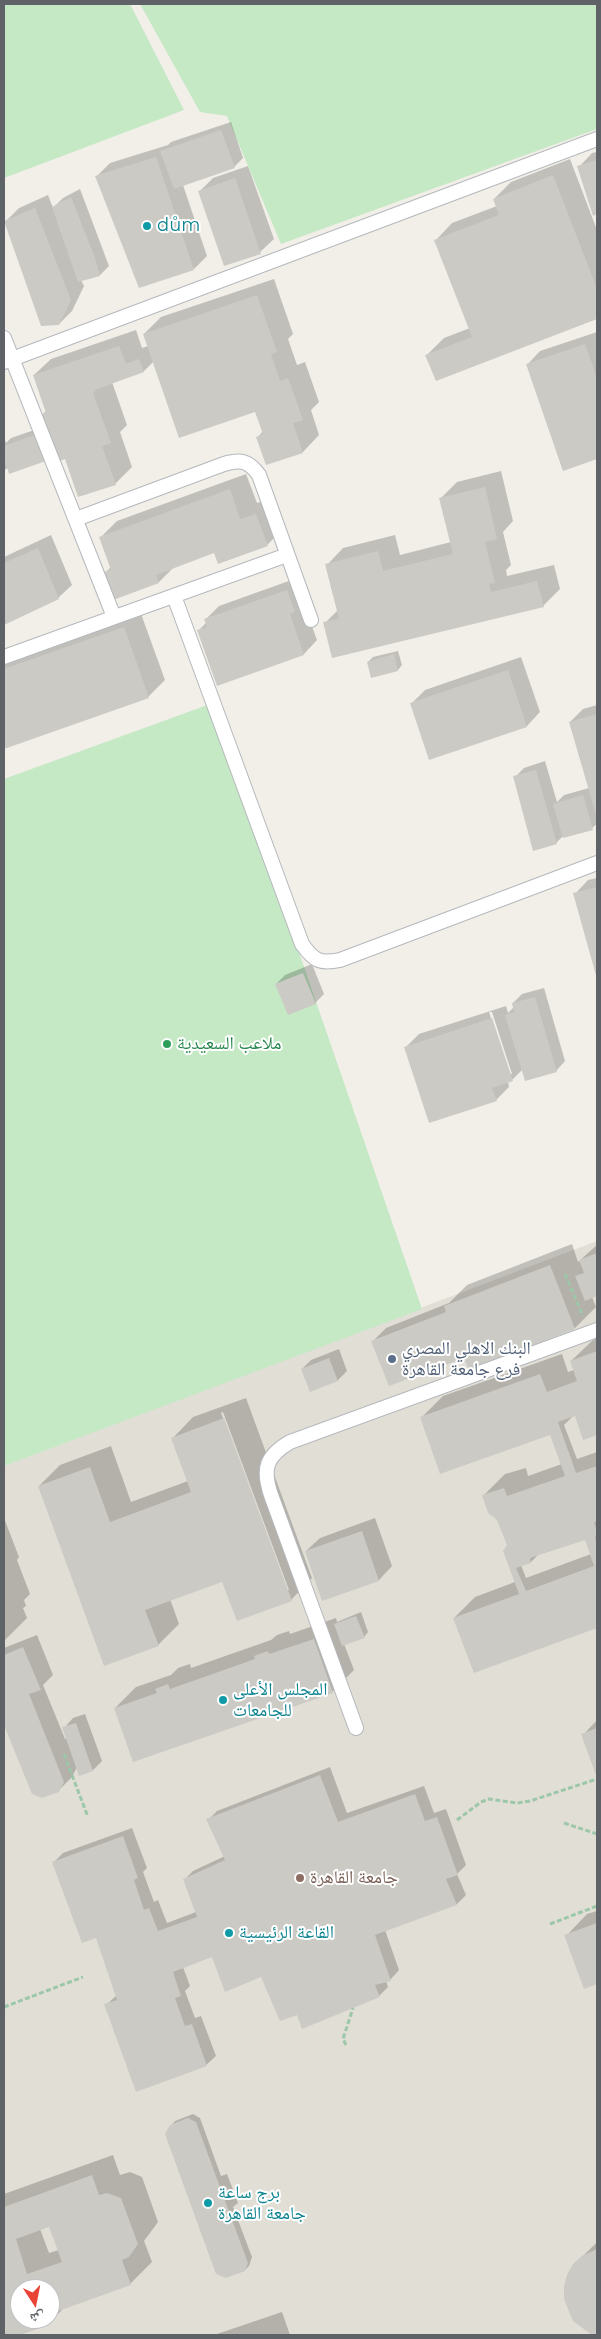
<!DOCTYPE html>
<html>
<head>
<meta charset="utf-8">
<style>
  body { margin:0 }
  #map { position:relative; width:601px; height:2339px; overflow:hidden; background:#f1efe8; font-family:Montserrat,"Noto Naskh Arabic",sans-serif }
  canvas { display:block }
  .frame { position:absolute; inset:0; border:5px solid #5f6368; pointer-events:none }
  .north { position:absolute; left:10px; top:2279px; width:50px; height:50px; box-sizing:border-box; background:#fff; border:1px solid #bfc1c3; border-radius:50%; rotate:169deg; font-size:14px; font-weight:700; line-height:20px; text-align:center; color:#5f6368 }
  .north::after { content:''; display:block; margin:auto; width:18px; height:22px; background:#ea4335; clip-path:polygon(50% 0,100% 100%,50% 72%,0 100%) }
</style>
</head>
<body>
<div id="map">
<canvas width="601" height="2339"></canvas>
<div class="frame"></div>
<div class="north">ش</div>
</div>
<script>
const ctx = document.querySelector('canvas').getContext('2d');
ctx.lineJoin = 'round';
function fillPath(path, color) { ctx.fillStyle = color; ctx.fill(path, 'evenodd'); }
function strokePath(path, color, width, dash) { ctx.strokeStyle = color; ctx.lineWidth = width; ctx.lineCap = dash ? 'butt' : 'round'; ctx.setLineDash(dash || []); ctx.stroke(path); }
function write(font, color, halo, rows, align = 'center') {
  ctx.font = font + ' Montserrat,"Noto Naskh Arabic",sans-serif'; ctx.lineWidth = 4; ctx.setLineDash([]); ctx.textBaseline = 'middle'; ctx.strokeStyle = halo; ctx.fillStyle = color; for (const [text, x, y, turn = 0] of rows) {
    ctx.save(); ctx.translate(x, y); ctx.rotate((+turn || 0) * Math.PI / 180); ctx.textAlign = isNaN(turn) ? turn : align; if (halo) ctx.strokeText(text, 0, 0); ctx.fillText(text, 0, 0); ctx.restore();
  }
}
const education = new Path2D(`
  M597,1241V2335H4V1466ZM20,2289H50V2319H20Z`);
const green = new Path2D(`
  M4,4H130L184,110L4,178Z
  M140,4H597V129L281,244L227,116L200,112Z
  M213,703L422,1309L4,1466V779Z`);
const shadow = new Path2D(`
  M231,122L243,158L234,167L183,185L207,256L194,269L97,176L110,163L168,145L171,142Z
  M597,152V213L594,214L579,167L592,153Z
  M570,159L597,230V318L436,379L427,355L444,338L470,328L436,240L452,223L497,206L494,199L511,182Z
  M248,166L274,239L260,252L200,191L213,178Z
  M80,189L109,266L100,275L81,280L84,286L72,311L59,324L6,221L19,208L48,195L53,208L63,198Z
  M274,279L293,334L288,339L297,365L305,362L319,402L311,410L319,435L303,452L267,464L258,437L263,431L256,410L154,361L144,371L112,382L127,425L120,432L132,467L115,484L54,451L8,467L4,471V437L6,443L11,438L46,426L42,415L46,411L34,375L51,359L136,330L142,348L148,346L144,334L161,317Z
  M597,332V458L563,470L527,365L540,351Z
  M501,471L513,521L503,532L511,565L506,570L507,576L554,565L560,589L543,606L325,623L338,610L327,565L343,548L395,535L400,555L451,542L440,499L457,482Z
  M246,474L257,503L273,498L284,528L267,545L215,552L174,567L159,582L105,573L111,567L100,538L117,521Z
  M51,535L72,585L58,598L4,624V557Z
  M300,577L303,602L317,640L304,654L217,684L198,631L207,622L206,619L219,606Z
  M140,611L165,680L148,697L4,748V666L13,656Z
  M398,651L402,665L398,670L368,662L373,657Z
  M521,657L540,712L527,726L430,758L411,704L425,690Z
  M597,705V824L592,828L564,835L556,843L515,777L524,768L545,761L557,802L564,795L589,788L570,722L583,709Z
  M597,878V976L575,894L588,880Z
  M312,964L324,994L315,1003L276,984L285,975Z
  M544,988L565,1061L556,1071L522,1070L512,1080L508,1082L509,1087L496,1100L406,1047L419,1034L506,1006L508,1013L514,1007L513,1003L522,994ZM489,1012H492L512,1074H509Z
  M572,1244L578,1262L597,1245V1295L592,1297L596,1307L575,1328L465,1356L373,1341L386,1328L449,1303L467,1285Z
  M597,1338V1434L584,1438L575,1414L564,1425L577,1459L597,1452V1626L474,1672L454,1618L475,1597L515,1582L508,1545L498,1519L484,1495L505,1474L526,1468L528,1476L562,1464L551,1433L422,1417L443,1396L562,1354L568,1372L574,1370L571,1361L593,1340ZM590,1537L591,1554L526,1578L521,1565L531,1562L539,1554Z
  M339,1349L347,1371L338,1380L311,1390L302,1369L311,1360Z
  M246,1398L312,1578L291,1600L223,1580L170,1599L179,1624L158,1645L39,1486L60,1465L111,1446L131,1502L188,1481L172,1439L193,1417ZM223,1412L289,1590H286L221,1413Z
  M4,1518L19,1557L17,1560L30,1594L24,1600L26,1606L23,1608L27,1618L4,1641Z
  M375,1518L392,1566L379,1580L323,1599L306,1551L320,1538Z
  M361,1612L368,1632L364,1637L344,1644L354,1670L332,1692L115,1708L136,1687L171,1675L178,1668L190,1664L191,1668L271,1640L277,1635L289,1631L290,1634L336,1618L337,1622Z
  M37,1635L53,1675L43,1685L65,1739L67,1738L64,1728L73,1718L85,1714L102,1761L93,1770L77,1767L72,1777L58,1791L33,1793L4,1722V1648Z
  M597,1720V1774L583,1735Z
  M330,1767L347,1813L424,1786L434,1813L446,1809L466,1865L457,1874L466,1895L457,1904L385,1930L399,1970L390,1980L386,1981L388,1987L379,1996L298,2013L261,1975L212,1956L183,1967L190,1986L185,1991L195,2018L201,2016L216,2056L206,2065L106,2005L117,1995L97,1937L53,1863L63,1853L132,1828L147,1868L143,1872L154,1902L158,1900L167,1923L196,1912L184,1880L193,1871L225,1856L208,1820L217,1811Z
  M597,1911V1983L585,1987L566,1936L587,1914Z
  M193,2114L200,2118L221,2176L227,2174L238,2203L233,2207L252,2257L249,2266L245,2270L171,2126L175,2121Z
  M113,2155L120,2175L130,2172L142,2177L158,2222L144,2241L152,2262L130,2284L65,2307L48,2324L16,2335H4V2194ZM50,2225L59,2250L49,2253L40,2229ZM20,2289H50V2319H20Z
  M597,2242V2335L593,2334L583,2256Z
  M282,2312L290,2335H214Z`);
const building = new Path2D(`
  M221,130L235,168L174,189L160,151Z
  M156,157L194,270L139,288L95,176Z
  M597,160V214L593,216L577,166Z
  M553,175L597,289V319L436,381L425,355L472,337L434,240L499,215L493,199Z
  M235,178L261,254L224,266L198,191Z
  M71,197L95,258L100,276L78,282L52,207Z
  M35,208L71,300L59,325L41,326L4,221Z
  M257,295L277,352L271,354L280,381L288,378L303,420L293,423L303,453L266,465L256,437L263,434L255,412L179,438L143,334Z
  M585,344L597,378V459L563,471L526,364Z
  M119,346L126,364L139,359L144,372L97,389L93,393L111,443L102,446L116,485L78,497L65,459L57,462L40,415L46,413L33,375Z
  M37,434L46,461L9,474L4,458V446Z
  M485,487L497,539L485,542L495,583L489,584L491,592L537,581L544,607L332,658L323,622L339,619L325,564L378,551L383,571L453,554L439,498Z
  M230,489L240,519L256,514L268,546L218,564L214,553L156,575L159,583L113,600L103,572L111,570L99,537Z
  M38,548L59,599L4,625V563Z
  M287,590L295,612L290,614L304,655L217,686L197,630L207,627L204,619Z
  M124,627L149,698L4,749V669Z
  M394,654L398,671L371,678L367,662Z
  M508,670L527,727L429,760L410,703Z
  M597,714V818L569,722Z
  M536,770L557,844L533,851L513,776Z
  M583,795L593,830L563,838L553,804Z
  M597,887V979L573,893Z
  M303,973L316,1004L288,1015L275,984Z
  M535,997L557,1072L525,1081L505,1015L514,1012L512,1003Z
  M492,1018L513,1081L492,1088L497,1101L429,1123L404,1047Z
  M597,1253V1296L585,1301L575,1276L584,1273L579,1260Z
  M550,1265L575,1329L469,1370L464,1358L389,1386L371,1341L446,1312L444,1306Z
  M597,1351V1435L583,1440L575,1416L558,1422L576,1473L597,1466V1521L594,1522L597,1532V1536L595,1537L597,1544V1628L474,1673L453,1618L519,1594L503,1551L507,1545L497,1520L488,1513L482,1495L504,1488L507,1496L565,1476L550,1435L440,1474L420,1417L540,1374L547,1392L577,1381L570,1361ZM585,1540L594,1566L526,1591L516,1568L531,1563L530,1558Z
  M329,1358L338,1381L310,1392L301,1369Z
  M224,1418L292,1601L237,1621L222,1582L145,1610L159,1646L104,1666L38,1486L90,1467L110,1522L191,1492L171,1438Z
  M362,1531L379,1581L322,1601L305,1551Z
  M356,1616L365,1638L342,1646L334,1624Z
  M314,1639L333,1693L133,1762L114,1708L157,1693L155,1689L168,1684L170,1689L255,1659L254,1656L268,1651L269,1654Z
  M23,1647L41,1690L29,1694L64,1782L59,1792L42,1798L32,1794L4,1725V1655Z
  M76,1723L93,1771L79,1776L62,1727Z
  M597,1728V1778L581,1734Z
  M320,1775L338,1822L415,1794L425,1821L437,1817L458,1875L446,1879L457,1905L375,1935L391,1981L375,1985L380,1997L302,2029L297,2015L280,2021L261,1977L225,1992L212,1957L173,1972L181,1996L175,1998L185,2026L192,2024L207,2066L136,2092L104,2004L117,2000L96,1938L82,1943L52,1862L123,1836L138,1878L134,1880L144,1910L149,1908L158,1931L197,1917L183,1879L225,1860L206,1819Z
  M597,1923V1984L584,1989L564,1935Z
  M188,2118L196,2122L248,2263L245,2271L226,2278L216,2274L165,2134L170,2125Z
  M92,2175L99,2195L107,2193L121,2198L138,2244L129,2257L122,2260L131,2285L50,2314V2289H20V2319H47L49,2325L20,2335H4V2207ZM49,2227L62,2262L27,2274L16,2239Z
  M597,2249V2335H592L573,2321L564,2299V2286L567,2275L573,2264L582,2256Z`);
const path = new Path2D(`
  M565,1274L583,1316
  M64,1754L88,1817
  M457,1820L481,1802L489,1799L517,1803L530,1801L597,1779
  M564,1823L597,1834
  M550,1924L597,1906
  M4,2007L83,1977
  M346,2045L343,2039L353,2008`);
const lane = new Path2D(`
  M4,338L114,617
  M4,362L597,139
  M76,519L224,464C241,459 249,461 259,475L311,620
  M174,596L302,944C314,961 320,964 340,960L597,863
  M4,657L287,555
  M356,1728L271,1495C262,1469 266,1456 290,1442L597,1330`);
const markers = [
  [147,226,5,"#0f9aa8"],
  [167,1044,5,"#2e9e5b"],
  [392,1359,5,"#5c6f8a"],
  [223,1700,5,"#0f9aa8"],
  [300,1878,5,"#8d6e63"],
  [229,1933,5,"#0f9aa8"],
  [208,2203,5,"#0f9aa8"]
];
const cultureNames = [
  ["dům",157,226],
  ["المجلس الأعلى",233,1690],
  ["للجامعات",233,1711],
  ["القاعة الرئيسية",239,1933],
  ["برج ساعة",218,2193],
  ["جامعة القاهرة",218,2214]
];
const leisureNames = [
  ["ملاعب السعيدية",177,1044]
];
const serviceNames = [
  ["البنك الاهلي المصري",402,1349],
  ["فرع جامعة القاهرة",402,1370]
];
const educationNames = [
  ["جامعة القاهرة",310,1878]
];
fillPath(education, '#e1ded6');
fillPath(green, '#c5e8c5');
fillPath(shadow, '#0003');
fillPath(building, '#cccac5');
strokePath(lane, '#b5b8bc', 16);
strokePath(path, '#9cc7a9', 3, [5, 2.5]);
strokePath(lane, '#fff', 14);
for (const [x, y, r, color] of markers) { const dot = new Path2D(); dot.arc(x, y, r, 0, 2 * Math.PI); ctx.fillStyle = color; ctx.fill(dot); strokePath(dot, '#fff', 2); }
write('18px', '#0d838f', '#fff', cultureNames, 'left');
write('18px', '#27864d', '#fff', leisureNames, 'left');
write('18px', '#4e5e75', '#fff', serviceNames, 'left');
write('18px', '#785e54', '#fff', educationNames, 'left');
</script>
</body>
</html>
